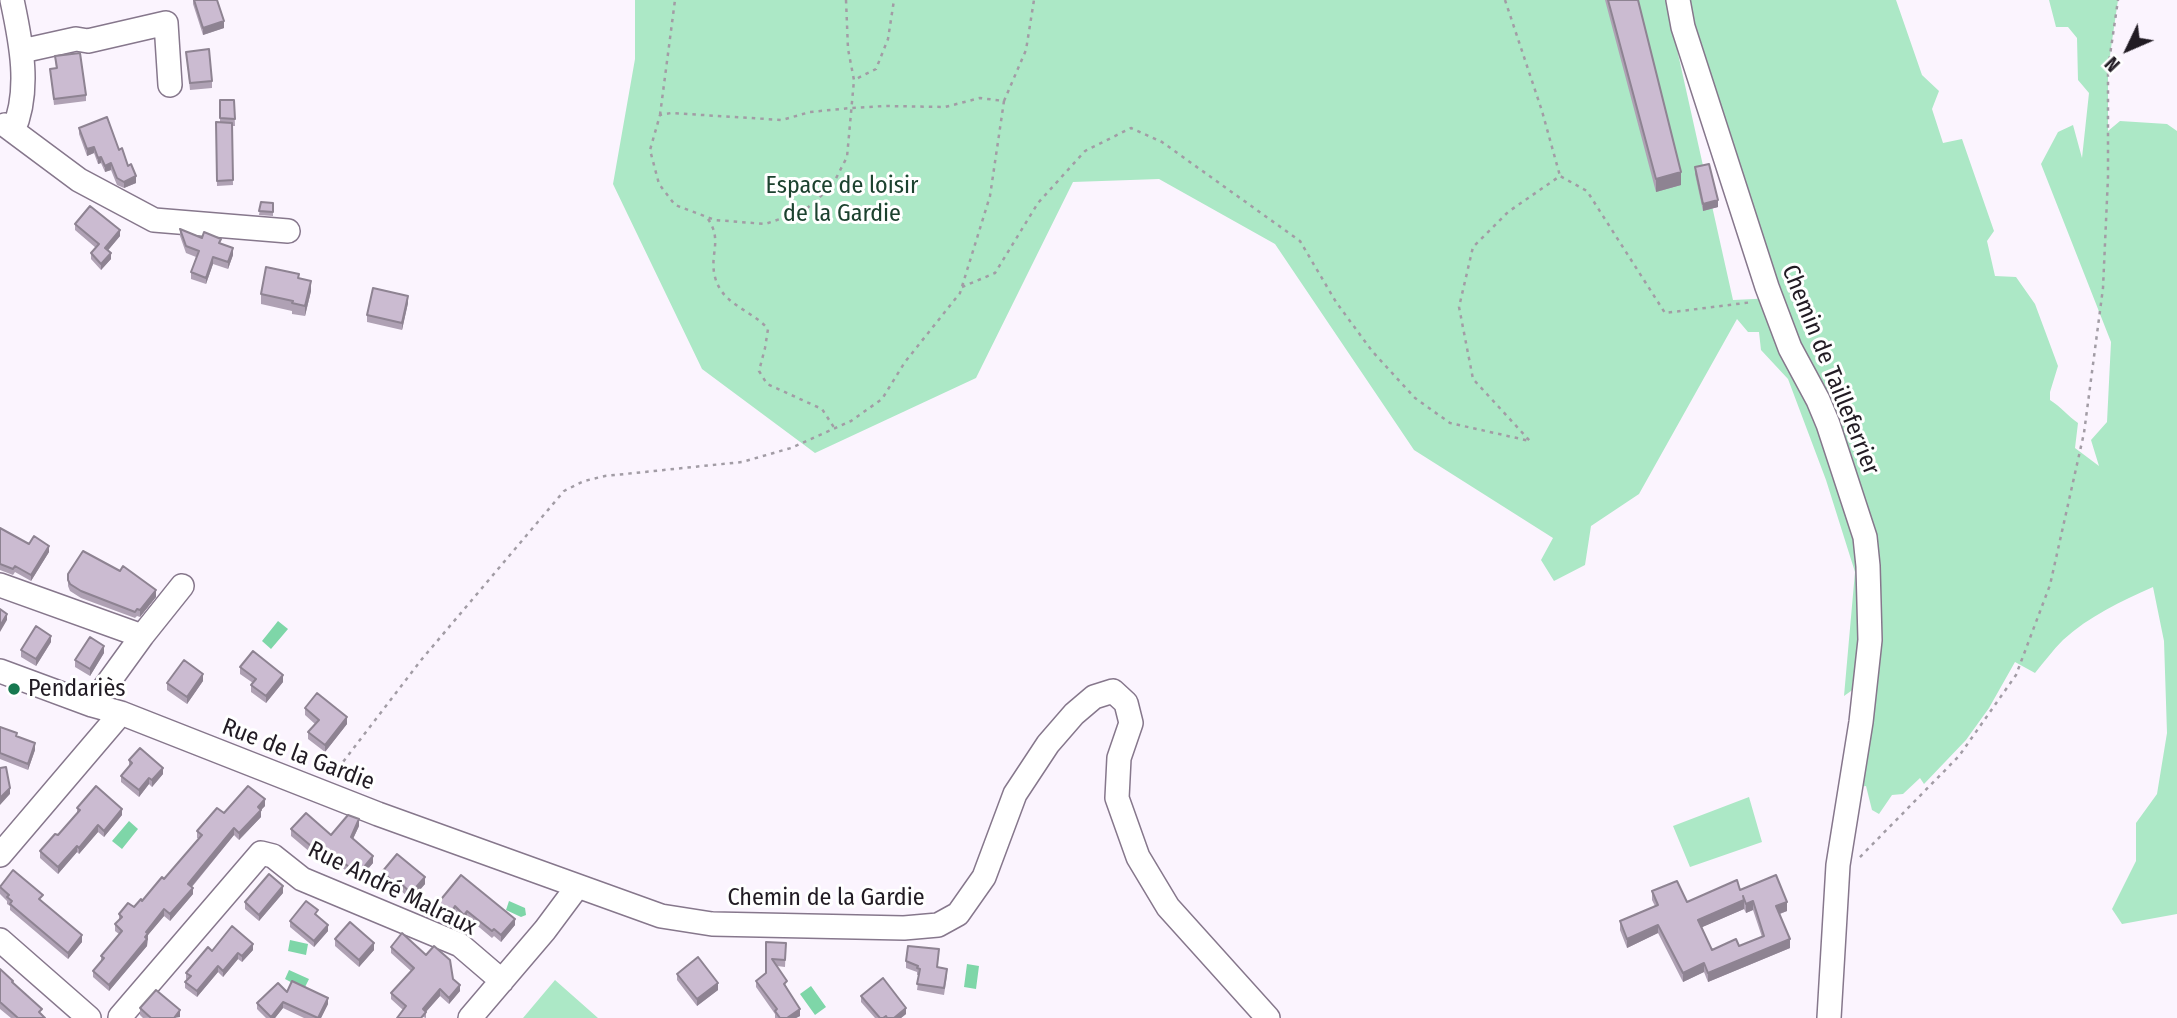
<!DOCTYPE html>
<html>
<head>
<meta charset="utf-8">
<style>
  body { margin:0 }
  #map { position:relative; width:2177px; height:1018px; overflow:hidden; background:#fbf4fe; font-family:"Fira Sans Condensed",sans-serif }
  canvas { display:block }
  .north { position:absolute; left:2093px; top:14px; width:70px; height:70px; -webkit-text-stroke:5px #fff; paint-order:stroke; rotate:226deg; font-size:19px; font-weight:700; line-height:28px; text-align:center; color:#211b23 }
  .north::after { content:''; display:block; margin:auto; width:24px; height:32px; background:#211b23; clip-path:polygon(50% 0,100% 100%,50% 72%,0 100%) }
</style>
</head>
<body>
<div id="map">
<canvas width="2177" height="1018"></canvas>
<div class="north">N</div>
</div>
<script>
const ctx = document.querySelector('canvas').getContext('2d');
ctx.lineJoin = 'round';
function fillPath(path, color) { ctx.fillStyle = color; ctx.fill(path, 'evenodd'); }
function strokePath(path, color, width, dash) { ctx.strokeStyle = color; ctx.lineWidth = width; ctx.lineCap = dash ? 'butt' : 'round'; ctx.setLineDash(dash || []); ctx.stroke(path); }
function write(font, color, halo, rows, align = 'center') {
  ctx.font = font + ' "Fira Sans Condensed",sans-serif'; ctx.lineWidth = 6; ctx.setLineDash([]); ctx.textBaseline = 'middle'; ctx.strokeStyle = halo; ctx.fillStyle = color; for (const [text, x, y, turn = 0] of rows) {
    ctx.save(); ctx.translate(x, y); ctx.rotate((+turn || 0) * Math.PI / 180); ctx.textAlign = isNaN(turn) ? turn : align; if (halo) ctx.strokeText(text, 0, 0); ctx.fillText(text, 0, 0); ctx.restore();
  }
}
const green = new Path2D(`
  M635,0H1666L1733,300L1776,298L1685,0H1896L1922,75L1939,91L1932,109L1943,143L1962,139L1994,231L1987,241L1995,276L2016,277L2035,304L2058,366L2050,392V400C2061,407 2068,416 2078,423L2075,448L2099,466L2091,440L2107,422L2111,342L2041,164L2058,132L2073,125L2082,158L2089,93L2078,80L2077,38L2068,27H2056L2049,0H2118L2108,69V131L2120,121L2167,124L2177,131V914L2122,924L2112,909L2136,861V823L2157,794L2167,733L2164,641L2153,587C2122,601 2089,616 2063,640C2053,650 2044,662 2035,673L2015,662L1989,708L1966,740L1924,784L1920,778L1903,794L1892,795L1879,814L1872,810L1866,786L1859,787L1873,716L1858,686L1844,696L1855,572L1826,480L1788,379L1761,350L1759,332H1748L1737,319L1639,494L1591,526L1585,565L1554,581L1541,560L1553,538L1414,450L1275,244L1159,179L1073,182L976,378L815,453L702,369L613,184L635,59Z
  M1749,797L1762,842L1690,867L1673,826Z
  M555,980L598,1018H523Z`);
const water = new Path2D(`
  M278,621L288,629L271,649L262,641Z
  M129,821L138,829L122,849L112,841Z
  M509,901L525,908L526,915L521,917L506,910Z
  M290,940L308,944L306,955L288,951Z
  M967,964L979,966L976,989L964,987Z
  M289,970L309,979L304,989L285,979Z
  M811,986L826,1007L815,1015L800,994Z`);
const path = new Path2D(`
  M846,0L848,49L854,80L876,69L888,39L894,0
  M1505,0L1542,111L1560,176
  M1004,101L1026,50L1034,0
  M660,115L675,0
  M708,219C723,241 709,254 715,277C722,305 752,310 768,329L765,348L759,371L767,384L822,409L835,429
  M962,287L995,273L1038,203L1085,151L1131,128L1162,142L1300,241L1336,302L1372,351L1415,398L1450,423L1530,441L1473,379L1459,307L1473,247L1508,212L1560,176L1587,191L1665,313L1753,302
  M333,775L422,659L564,491L584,481L605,476L742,462L791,448L851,421L882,399L905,362L960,293L990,196L1004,101L980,98L945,107L884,106L851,108L810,112L782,120L671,113L660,115L650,150L659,184L675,205L715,220L765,224L804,211L832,186L847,157L854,80
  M1860,857L1959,756L2016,675L2050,585L2084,433L2103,288L2108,177V69L2118,0`);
const minor = new Path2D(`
  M12,0C21,42 31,91 13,131
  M1678,0L1683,27L1767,287L1790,348L1818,400L1828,424L1865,537L1868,566L1870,640L1861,722L1838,865L1829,1018
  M22,51L76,39L88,41L166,23L170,85
  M5,125L79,180L154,220L288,231
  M0,585L142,636L92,705
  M142,636L182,586
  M0,671L92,705L121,713L378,814L661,916L712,924L904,928L938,925L958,914L984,877L1015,794L1048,744L1074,714L1094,697L1113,691L1126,703L1131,723L1119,758L1117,798L1138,857L1168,907L1268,1018
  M0,855L121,713
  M0,940L89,1018
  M120,1017L261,853L273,856L302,879L460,945L502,981
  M470,1018L545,930L577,887`);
const wall = new Path2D(`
  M193,0H217L224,28L203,35L193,4Z
  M1605,0H1638L1681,185L1656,192Z
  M186,52L212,81V88L190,90Z
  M55,56L86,95V101L54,105L50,69H56Z
  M220,100H234L235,126H232L233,185L217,186L216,122H220Z
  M79,128L119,150L136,183L124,188L117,185L111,170L105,172L101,163L98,164L94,153L87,156L79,134Z
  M1695,167L1718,207L1703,211L1695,174Z
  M261,202L273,203V216L259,215Z
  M75,224L120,236L108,250L111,259L101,270L91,259V253L96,248L75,230Z
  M180,229L221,244L233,255L228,269L213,264L206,284L191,279V272L196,257L186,253L180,236Z
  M299,279L311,291L305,316L292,314V311L261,304V294Z
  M408,303L402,330L367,322V315Z
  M0,528L29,544L49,552L31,581L15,572L13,575L0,570Z
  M68,580L156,597L140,617L137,616L135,618L81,598L70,591L68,586Z
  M51,642L36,666L21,657V650Z
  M104,653L90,676L75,667V660Z
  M240,667L283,682L266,703L251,692V685L253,683L240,674Z
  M203,681L187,704L167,690V683Z
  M305,708L347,724L325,752L308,739V732L315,724L305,715Z
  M0,727L17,736L35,750L28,770L0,759Z
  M129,760L163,774L152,787L149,784L139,797L121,782V776L129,767Z
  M265,806L261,810V817L239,840L234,835L192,887L193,894L170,921L164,916L148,935L147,946L109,991L93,977V971L101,962V956L119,934L115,931V924L119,920V914L134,907L142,901L164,879L199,839L197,838V831L224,813Z
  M77,808L122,815L104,837L98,832L79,854L77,852L58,874L40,858V851L58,835L77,813Z
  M359,826L353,839L373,863L360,878L351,871L349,873L322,852L317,858L291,836V829L331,835Z
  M382,872L425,884L411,900L397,887L395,890L382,879Z
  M461,875L515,925L501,942L494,936L492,938L467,917L464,921L455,913L450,920L438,910V903Z
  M0,887L42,902L82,942L68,959L10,910V906L7,904V901L0,894Z
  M1740,890L1787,911L1780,914L1790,948L1708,982L1704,972L1683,982L1658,933L1627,948L1620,930V921L1655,906L1652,900V891L1687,902ZM1744,909L1746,913L1753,910L1762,937L1739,946L1712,950L1702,927Z
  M283,893L259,921L245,909V902Z
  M318,916L328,931L314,947L290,927V921Z
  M335,939L374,950L359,967L335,946Z
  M766,942L786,943L785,967L777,966L800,1016L796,1018H775V1014L756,987V981L766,973Z
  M391,947L453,979L460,991L449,1004L440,996L426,1012V1018L403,1010L391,999V993L411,971L391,953Z
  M253,950L242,962L238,959L223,977L218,972L197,997L185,988V982L187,980L186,979V973L212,951Z
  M939,955L937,968L947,976L944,995L917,990L919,975H917V972L906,968V961Z
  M0,969L42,1015L45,1018H11L0,1009Z
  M677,974L718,990L697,1006L677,980Z
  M287,992L328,1004L321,1018H304L283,1008L275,1018H266L257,1009V1003Z
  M861,996L906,1014L901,1018H875L861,1002Z
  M140,1008L180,1017L143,1018L140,1015Z`);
const shadedWall = new Path2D(`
  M224,21V28L203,35V28Z
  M94,147V153L87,156V149Z
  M101,157V163L98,164V158Z
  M111,163V170L105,172V166Z
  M1681,172V185L1656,192V179Z
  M136,176V183L124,188V182Z
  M1718,200V207L1703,211V204Z
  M120,230V236L105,254V248Z
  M233,248V255L228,269V262Z
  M111,253V259L101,270V264Z
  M213,257V264L206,284V278Z
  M311,281V291L305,316V306Z
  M408,296V303L402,330V323Z
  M49,546V552L31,581V575Z
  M156,590V597L140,617V610Z
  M7,614V620L0,632V626Z
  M51,636V642L36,666V659Z
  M104,646V653L90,676V669Z
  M203,674V681L187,704V697Z
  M283,675V682L266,703V696Z
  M347,717V724L325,752V745Z
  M35,743V750L28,770V764Z
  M163,768V774L152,787V780Z
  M149,778V784L139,797V790Z
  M10,788V794L0,805V798Z
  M265,799V806L261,810V817L239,840V833L258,807Z
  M122,809V815L104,837V831Z
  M359,819V826L351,843V837Z
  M98,825V832L79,854V848Z
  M234,828V835L188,891V884Z
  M322,845V852L317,858V851Z
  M77,846V852L58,874V867Z
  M373,856V863L360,878V872Z
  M425,877V884L411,900V893Z
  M283,886V893L259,921V915Z
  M193,888V894L170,921V914Z
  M1744,900V909L1698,929V920Z
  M1753,901V910L1746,913V904Z
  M1787,902V911L1776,915V906Z
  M455,906V913L450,920V914Z
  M164,909V916L148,935L147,946L109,991V985L146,932Z
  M467,911V917L464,921V915Z
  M515,919V925L501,942V935Z
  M328,925V931L314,947V941Z
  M1658,925V933L1627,948V939Z
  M82,935V942L68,959V953Z
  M1790,939V948L1708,982V973Z
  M374,943V950L359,967V960Z
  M253,944V950L242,962V956Z
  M238,953V959L223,977V971Z
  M1704,963V972L1683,982V973Z
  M218,966V972L197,997V991Z
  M718,983V990L697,1006V999Z
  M460,985V991L449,1004V998Z
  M440,989V996L423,1015V1009Z
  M328,998V1004L321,1018H318Z
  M283,1002V1008L275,1018H271Z
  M906,1008V1014L901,1018H894Z
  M800,1009V1016L796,1018H787Z
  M180,1010V1017L174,1018Z`);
const building = new Path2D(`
  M194,0H217L224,21L203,28Z
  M1608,0H1638L1681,172L1656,179Z
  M209,49L212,81L190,83L186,52Z
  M80,53L86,95L54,99L50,69L57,68L55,56Z
  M220,100H234L235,119L220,118Z
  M107,117L119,150L122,148L128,166L131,164L136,176L124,182L117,178L111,163L105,166L101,157L98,158L94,147L87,149L79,128Z
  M216,122L232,123L233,180L217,181Z
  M1709,164L1718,200L1703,204L1695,167Z
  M261,202L273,203V212L259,211Z
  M90,206L120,230L105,248L111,253L101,264L91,253L99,244L75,224Z
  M180,229L202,238L204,232L221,239L219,243L233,248L228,262L213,257L206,278L191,272L199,251L186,246Z
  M266,267L299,274L298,278L311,281L305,306L292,303L293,301L261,294Z
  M373,288L408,296L402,323L367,315Z
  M0,528L29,544L34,536L49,546L31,575L15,566L13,569L0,564Z
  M83,551L120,571L123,566L156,590L140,610L137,609L135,612L81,591L70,584L68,580V574Z
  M0,609L7,614L0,626Z
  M36,626L51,636L36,659L21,650Z
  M90,637L104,646L90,669L75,660Z
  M253,651L283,675L266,696L251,685L256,679L240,667Z
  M184,660L203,674L187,697L167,683Z
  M317,693L347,717L325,745L308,732L319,720L305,708Z
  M0,727L17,733L16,736L35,743L28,764L0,753Z
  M140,748L163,768L152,780L149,778L139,790L121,776L132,763L129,760Z
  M6,767L10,788L0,798V768Z
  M96,786L122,809L104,831L98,825L79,848L77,846L58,867L40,851L55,834L58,835L80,810L77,808Z
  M248,786L265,799L258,807L261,810L239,833L234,828L188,884L193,888L170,914L164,909L146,932L148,933L145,937L147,939L109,985L93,971L104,958L101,956L122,931L115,924L122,917L119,914L128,903L134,907L141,899L142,901L162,877L164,879L202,835L197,831L217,808L224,813Z
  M306,813L331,835L348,815L359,819L351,837L373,856L360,872L351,865L349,867L322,845L317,851L291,829Z
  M397,854L425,877L411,893L397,880L395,883L382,872Z
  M13,870L43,895L39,899L82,935L68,953L10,904L12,901L7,897L9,895L0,887Z
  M269,874L283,886L259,915L245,902Z
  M461,875L515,919L501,935L494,929L492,931L467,911L464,915L455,906L450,914L438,903Z
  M1776,875L1787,902L1776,906L1790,939L1708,973L1704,963L1683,973L1658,925L1627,939L1620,921L1658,905L1652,891L1677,881L1687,902L1737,880L1740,890ZM1743,896L1746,904L1753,901L1764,936L1739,946L1736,939L1712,950L1698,920L1744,900Z
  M306,901L318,910L315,914L328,925L314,941L290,921Z
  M350,922L374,943L359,960L335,939Z
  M232,926L253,944L242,956L238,953L223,971L218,966L197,991L185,982L191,976L186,973L208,947L212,951Z
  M402,933L426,955L434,946L450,960L453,979L460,985L449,998L440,989L423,1009L426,1012L421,1018H397L406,1006L391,993L414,968L391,947Z
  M766,942L786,943L785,960L772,959L787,981L784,984L800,1009L787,1018H780L775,1011L777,1009L756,981L766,973Z
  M908,946L939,949L937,967L947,969L944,988L917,984L920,969L917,968L918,966L906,961Z
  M698,957L718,983L697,999L677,974Z
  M0,969L13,981L12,982L42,1009L39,1012L45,1018H18L0,1002Z
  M883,978L906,1008L894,1018H887L886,1016L883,1018H880L861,996Z
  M292,981L328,998L318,1018L283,1002L271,1017L257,1003L278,983L287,992Z
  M156,990L180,1010L174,1018H151L140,1008Z`);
const markers = [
  [14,689,7,"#177850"]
];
const parkNames = [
  ["Espace de loisir",842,186],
  ["de la Gardie",842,214]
];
const streetNames = [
  ["Chemin de Tailleferrier",1830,370,68],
  ["Rue de la Gardie",298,755,21],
  ["Rue André Malraux",392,889,26],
  ["Chemin de la Gardie",826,898]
];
const poiNames = [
  ["Pendariès",28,689]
];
fillPath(green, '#ace8c6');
fillPath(water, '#7ed6a8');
strokePath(minor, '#86778c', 26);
strokePath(path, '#a29ca5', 2.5, [3.5, 5]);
strokePath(minor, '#fff', 23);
fillPath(wall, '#afa1b4');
fillPath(shadedWall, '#8e8392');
fillPath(building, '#cbbbd1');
strokePath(building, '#8e8392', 2);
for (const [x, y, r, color] of markers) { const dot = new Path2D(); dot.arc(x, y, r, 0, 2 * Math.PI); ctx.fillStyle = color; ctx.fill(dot); strokePath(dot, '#fff', 2.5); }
write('24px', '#1c422f', '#fff', parkNames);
write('24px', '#211b23', '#fff', streetNames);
write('24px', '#211b23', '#fff', poiNames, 'left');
</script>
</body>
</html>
